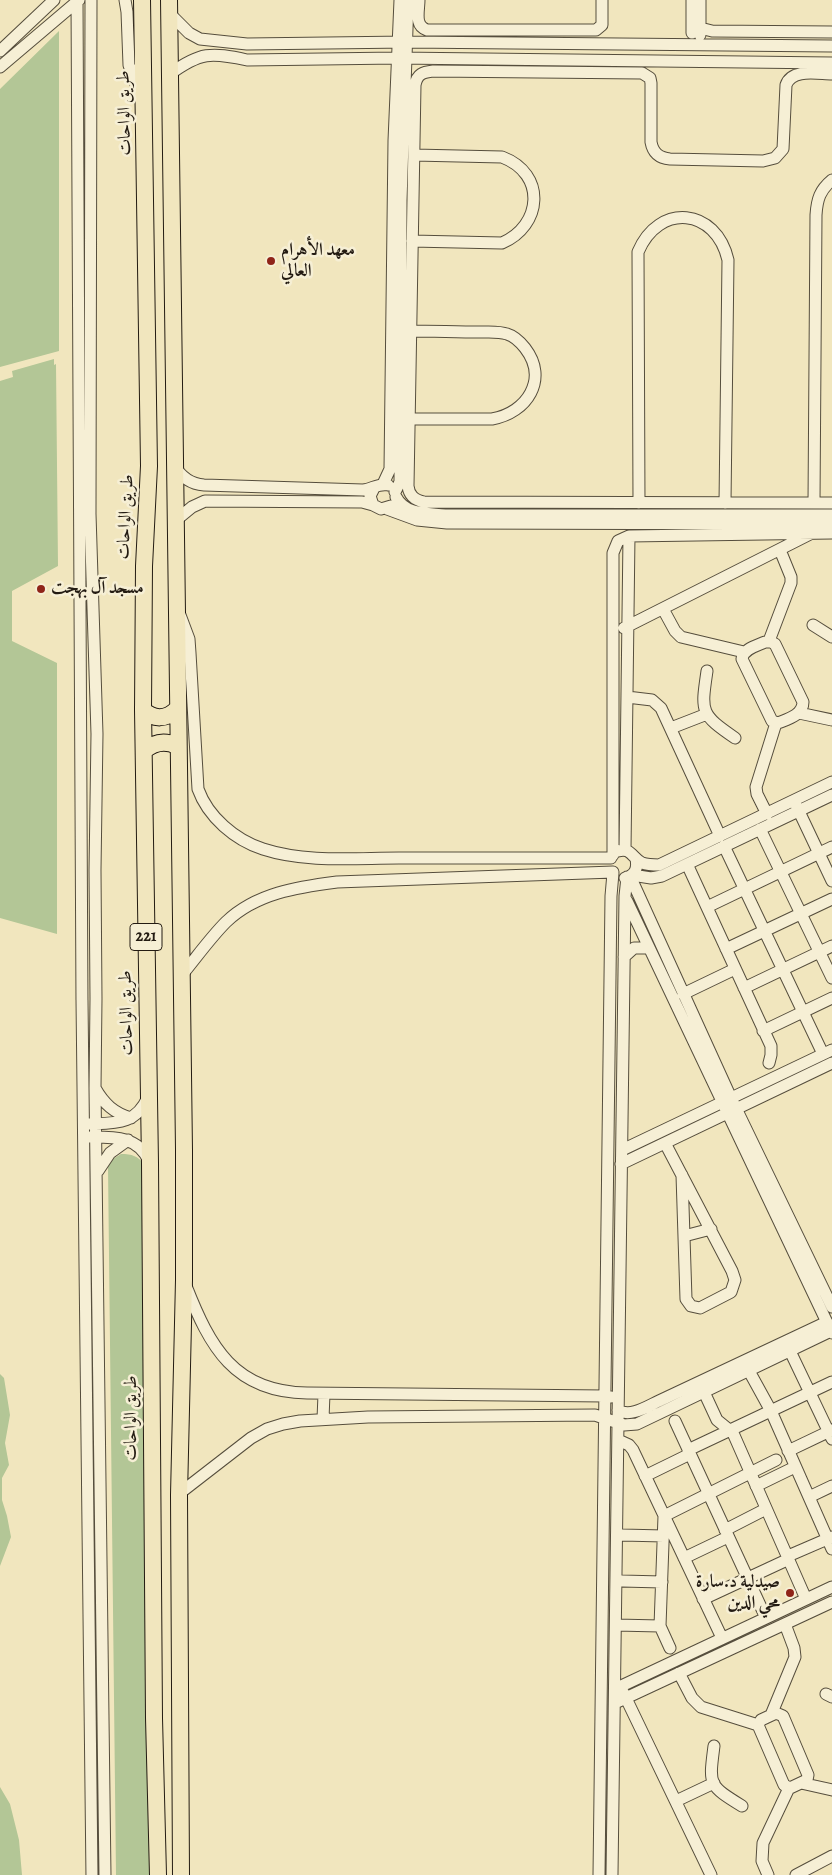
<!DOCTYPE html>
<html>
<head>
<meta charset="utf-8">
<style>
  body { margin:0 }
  canvas { display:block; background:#f1e6be }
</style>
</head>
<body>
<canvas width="832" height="1875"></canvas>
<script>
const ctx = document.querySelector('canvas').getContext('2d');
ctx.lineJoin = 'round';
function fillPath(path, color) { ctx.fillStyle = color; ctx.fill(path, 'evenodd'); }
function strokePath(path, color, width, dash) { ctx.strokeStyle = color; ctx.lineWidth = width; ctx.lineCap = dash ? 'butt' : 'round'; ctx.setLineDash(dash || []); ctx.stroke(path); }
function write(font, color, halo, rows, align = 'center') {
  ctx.font = font + ' Alegreya,Amiri,serif'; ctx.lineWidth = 5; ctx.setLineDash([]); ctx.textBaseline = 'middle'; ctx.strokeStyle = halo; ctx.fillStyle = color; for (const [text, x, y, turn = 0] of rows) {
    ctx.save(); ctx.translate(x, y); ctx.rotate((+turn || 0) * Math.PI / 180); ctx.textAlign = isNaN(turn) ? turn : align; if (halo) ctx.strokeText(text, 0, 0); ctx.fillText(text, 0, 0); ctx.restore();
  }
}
const green = new Path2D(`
  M59,31V351L0,367V89Z
  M54,359V365L56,364L58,566L12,591V641L57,663V934L0,918V381L13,377L12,371Z
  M121,1154C132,1154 138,1156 145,1165L153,1875H116L108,1166L113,1159Z
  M0,1374L4,1378L10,1415L5,1443L9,1465L2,1478V1500L7,1516L11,1537L0,1566Z
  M0,1787L10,1804L19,1840L22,1875H0Z`);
const minor = new Path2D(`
  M77,0L82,1000L92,1875
  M91,0L90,514L97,734L95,870L96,999L95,1088L105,1875
  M125,0L127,12L129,65L141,98
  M419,0C419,11 414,26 427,30H596L602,25V0
  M692,0V33
  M169,13L189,33L200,39L247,44L407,42L832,46
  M700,28L712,31L832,32
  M700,35V0
  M0,51L54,0
  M0,67L79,0
  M170,74C200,52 211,52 247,60L397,58L832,63
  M832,74C818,74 792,68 786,85L783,149L775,158L763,161L670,159C659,158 653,153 651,142V83L650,78L642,73L433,71C423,72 417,74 415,85L408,486C409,495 414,500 424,502L832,503
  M412,241L502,243C542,226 547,174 502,157L414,155
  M409,419H492C527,413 549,379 525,348C521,343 514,336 507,334C499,331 488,332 480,332C457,332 434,331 411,331
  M174,465C181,477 190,484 204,485L363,490C372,489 379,483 388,485
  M383,484L390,469L394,141L400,0
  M374,488L370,496L373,505L381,509L391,506
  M395,492L400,482L401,200L408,0
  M396,497C405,515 427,513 445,515H832
  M814,502L816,215C817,199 820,190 832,180
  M639,503L638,252C659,202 716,208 728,260L725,503
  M387,509L417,520L447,523L832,524
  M175,521L192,507L205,501L362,502L373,505
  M663,609L675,631L681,637L744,652
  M180,615L189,639L190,653L198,789C208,817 235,840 263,849C306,863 355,858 399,858C470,858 540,858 611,858
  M813,625L832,637
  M624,628L810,534
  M769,641L791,583V577L780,550
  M765,642H771L775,644L803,702C803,715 788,719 778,723L772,721L742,659C743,649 756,646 765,642Z
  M707,671C701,712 700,714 735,738
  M627,697L652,700L661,708L720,836
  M799,713L832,720
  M671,728L707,714
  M796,805L832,881
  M767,814L757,794L756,787L776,723
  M760,829L832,978
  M724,846L823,1054
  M625,850L629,536
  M618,851C631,847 632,858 642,863C648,865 653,865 659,865L832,782
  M613,855V553L618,541L629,536L832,533
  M687,864L771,1046V1055L769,1063
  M632,875L651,878L662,876L832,795
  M630,876L731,1098L832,1307
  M625,878C635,875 638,869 636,859
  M627,901L832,1333
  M707,907L832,847
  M726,949L832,899
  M624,957L634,948H648
  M181,976C196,958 210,938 226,922C256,893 298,887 337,882L613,872
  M744,988L832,946
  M683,994L735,969
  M763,1031L832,998
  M95,1088C104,1104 114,1113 131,1118
  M89,1124C115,1123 136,1125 148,1097
  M90,1137C114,1137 138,1136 149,1161
  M665,1143L732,1271L735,1280L731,1292L700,1308L691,1306L686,1299L682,1175
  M622,1150L832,1050
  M621,1164L832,1063
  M98,1171L110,1153L128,1140
  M684,1236L711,1229
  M186,1286C210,1347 234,1392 307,1393L605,1396L611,1397
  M790,1351L832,1439
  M749,1371L771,1411L832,1549
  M704,1392L717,1420L733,1433L806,1599
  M618,1410C630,1418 648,1406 659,1401L827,1322
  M323,1419L324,1394
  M675,1421L766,1618
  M618,1440L629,1445L633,1450L722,1638
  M688,1450L832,1382
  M788,1451L832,1430
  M645,1476L690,1454
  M756,1486L795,1467
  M180,1493L251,1438L267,1429L283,1424L300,1421L368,1417L595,1415L624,1425L637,1424L831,1331
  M809,1497L832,1486
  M725,1530L766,1509
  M622,1535L664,1536
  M788,1556L832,1537
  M684,1558L728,1537
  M622,1581L662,1582
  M703,1599L789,1559
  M616,1625L660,1626
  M670,1648L660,1626L664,1516L776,1460
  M679,1673L692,1698L701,1707L758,1725
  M615,1689L832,1587
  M623,1692L711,1875
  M826,1694L832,1697
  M615,1703L832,1602
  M776,1713L783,1716L808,1775L807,1780L790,1788L784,1785L758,1725L761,1720Z
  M771,1715L795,1657L794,1648L785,1624
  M714,1746C709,1785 708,1785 742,1806
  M801,1783L832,1790
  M676,1801L714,1783
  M599,1875L611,896L613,873
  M612,1875L625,896L627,877
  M768,1875L762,1861L763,1843L789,1788
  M796,1875L832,1856`);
const highway = new Path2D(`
  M142,0L149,466L144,566L143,710L150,1163L154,1718L158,1875
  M169,0L184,1149V1280L179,1495L181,1875
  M143,710C154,720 166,720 177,709
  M144,751C154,742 165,740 177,746`);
const markers = [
  [271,261,5,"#8f2418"],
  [41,589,5,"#8f2418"],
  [790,1593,5,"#8f2418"]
];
const shields = [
  [146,937,32]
];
const shieldNames = [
  ["221",146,937]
];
const streetNames = [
  ["طريق الواحات",125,113,-91],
  ["طريق الواحات",126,517,-87],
  ["طريق الواحات",127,1013,-91],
  ["طريق الواحات",132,1418,-90]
];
const poiNames = [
  ["معهد الأهرام",281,251],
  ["العالي",281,272],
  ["مسجد آل بهجت",51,589],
  ["صيدلية د.سارة",780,1583,"right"],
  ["محي الدين",780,1604,"right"]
];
fillPath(green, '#b3c696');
strokePath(minor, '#564e3d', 13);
strokePath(highway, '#231b12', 18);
strokePath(minor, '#f6efd5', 11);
strokePath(highway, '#f1e6be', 16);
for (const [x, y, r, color] of markers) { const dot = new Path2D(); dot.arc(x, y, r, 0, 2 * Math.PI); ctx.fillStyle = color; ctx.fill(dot); strokePath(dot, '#f6efd5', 2); }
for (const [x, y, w] of shields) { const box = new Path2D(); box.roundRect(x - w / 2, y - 13.5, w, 27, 4); ctx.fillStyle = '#f6efd5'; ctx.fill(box); strokePath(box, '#231b12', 1); }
write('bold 16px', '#231b12', null, shieldNames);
write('18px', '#231b12', '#f6efd5', streetNames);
write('bold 18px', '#231b12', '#f6efd5', poiNames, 'left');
</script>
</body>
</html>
